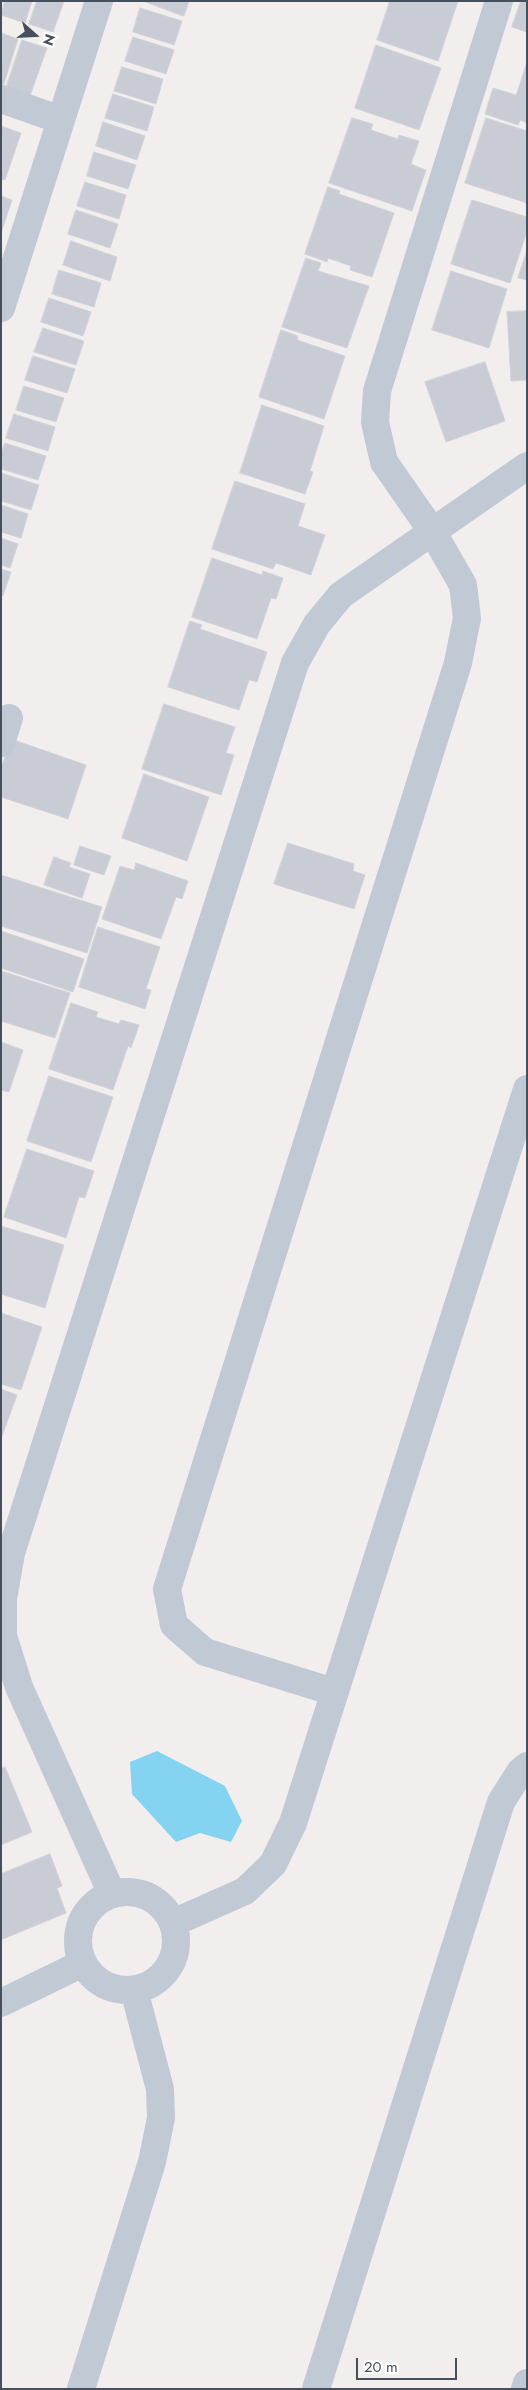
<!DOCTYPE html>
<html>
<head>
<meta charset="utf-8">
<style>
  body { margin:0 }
  #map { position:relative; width:528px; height:2390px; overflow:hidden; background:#f1eeed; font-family:Jost,sans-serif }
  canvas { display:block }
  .frame { position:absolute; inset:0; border:2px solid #45505c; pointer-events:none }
  .north { position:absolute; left:10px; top:10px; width:50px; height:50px; -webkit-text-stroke:4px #fff; paint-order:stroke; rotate:109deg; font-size:14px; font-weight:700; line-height:20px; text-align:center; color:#45505c }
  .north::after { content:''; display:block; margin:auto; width:18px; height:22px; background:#45505c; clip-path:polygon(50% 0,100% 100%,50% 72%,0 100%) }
  .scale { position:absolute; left:356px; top:2358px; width:101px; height:22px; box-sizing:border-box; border:2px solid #45505c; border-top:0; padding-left:6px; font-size:15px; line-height:18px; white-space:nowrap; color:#45505c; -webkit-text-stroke:4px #fff; paint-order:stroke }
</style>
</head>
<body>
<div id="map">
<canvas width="528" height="2390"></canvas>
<div class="frame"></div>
<div class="north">N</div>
<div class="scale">20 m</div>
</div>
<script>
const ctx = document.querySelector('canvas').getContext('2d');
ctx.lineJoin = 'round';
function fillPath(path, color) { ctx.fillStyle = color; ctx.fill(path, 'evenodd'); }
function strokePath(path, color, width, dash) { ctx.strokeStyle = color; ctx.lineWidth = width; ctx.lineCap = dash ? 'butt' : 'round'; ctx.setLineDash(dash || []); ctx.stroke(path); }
const water = new Path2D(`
  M157,1751L225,1786L242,1821L231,1842L200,1833L176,1842L132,1794L130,1762Z`);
const building = new Path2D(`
  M5,1H32L25,23L1,15Z
  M37,1H64L53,32L29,24Z
  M143,1H189L184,16Z
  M390,1H458L438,61L377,40Z
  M521,1H527V32L512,27Z
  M140,8L182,21L174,45L133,32Z
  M1,33L18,39L3,87H1Z
  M133,37L174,50L166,74L125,61Z
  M22,40L47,48L30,96L6,88Z
  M376,45L441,68L419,130L355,108Z
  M527,62V123L520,120L518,125L485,114L493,88L516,95Z
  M122,67L163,79L156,104L114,91Z
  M113,94L154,107L147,131L105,118Z
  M352,118L373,124L371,130L398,139L399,135L419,141L411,164L426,170L412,211L329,183Z
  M486,118L527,131V203L465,183Z
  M103,122L145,136L137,160L96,146Z
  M1,126L21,133L5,180L1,179Z
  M94,152L136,165L128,189L87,176Z
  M85,182L126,195L119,219L77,206Z
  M328,187L340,191L339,194L394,213L372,277L350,270L351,266L328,258L327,262L305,254Z
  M1,196L12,200L1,233Z
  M472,200L527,217V231L510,283L451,264Z
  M76,210L118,224L110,248L68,234Z
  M71,241L117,257L110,281L63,265Z
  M527,251V280L518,278Z
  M306,258L321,263L318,271L369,286L347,348L282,327Z
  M59,270L101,283L94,307L52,294Z
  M451,271L507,289L489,348L432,330Z
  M49,298L91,312L83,336L41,322Z
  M527,311V380L511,381L507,312Z
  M43,328L84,341L76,365L34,352Z
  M281,330L298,336L297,340L345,356L324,419L259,397Z
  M33,356L75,369L67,393L25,380Z
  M485,362L505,421L446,442L425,382Z
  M24,386L64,398L56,422L16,410Z
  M262,405L324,426L310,471L313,472L305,494L240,473Z
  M14,414L55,427L48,451L6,438Z
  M5,443L46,456L38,480L1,469V454Z
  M1,473L39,485L31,510L1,501Z
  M235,481L305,504L298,526L325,535L311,575L276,563L273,569L212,549Z
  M1,505L28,514L21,538L1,532Z
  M1,538L18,544L10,568L1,565Z
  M212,558L262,575L263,571L283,578L276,599L271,598L257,639L192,617Z
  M1,569L11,572L3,596H1Z
  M190,621L202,625L200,629L267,652L257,682L249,680L239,710L168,687Z
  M164,704L235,727L226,753L234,755L221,795L142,769Z
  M11,739L86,765L68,819L1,797V769Z
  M144,774L209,797L187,861L122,838Z
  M288,843L354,864L353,871L365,875L354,909L274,884Z
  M80,846L111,856L104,875L74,865Z
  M54,857L71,863L69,867L90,874L82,898L44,885Z
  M136,863L188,881L182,899L176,897L161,939L102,919L120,866L134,870Z
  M1,875L102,907L87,953L1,926Z
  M98,927L160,947L146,989L151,990L145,1009L79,987Z
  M1,931L84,959L73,992L1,968Z
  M1,971L70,993L55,1038L1,1021Z
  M71,1003L98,1012L96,1017L119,1024L121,1020L139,1025L131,1048L128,1046L113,1090L49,1069Z
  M1,1042L23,1050L9,1092L1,1090Z
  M49,1076L113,1097L91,1162L27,1141Z
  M27,1149L94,1171L85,1198L79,1197L66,1238L4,1217Z
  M1,1226L64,1245L45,1308L1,1294Z
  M1,1313L42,1327L21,1390L1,1384Z
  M1,1389L17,1395L1,1439Z
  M5,1767L32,1832L1,1845V1769Z
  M50,1854L62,1886L57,1888L66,1913L3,1939L1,1934V1874Z`);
const minor = new Path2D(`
  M1,99L61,120
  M1,308L99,1
  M1,743L9,718
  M334,1692L205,1652L174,1625L167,1589L458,663L467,618L463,585L432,531L384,462L375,422L377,391L499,1
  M78 1941a49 49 0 1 1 98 0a49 49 0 1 1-98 0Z
  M112,1894L19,1687L3,1636V1599L11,1553L295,663L317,624L341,595L527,466
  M173,1923L245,1891L273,1864L293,1823L527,1089
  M1,2003L83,1963
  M81,2389L152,2162L161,2118L160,2089L134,1990
  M316,2389L501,1802L520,1772L527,1766
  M525,2389L527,2383`);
fillPath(water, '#84d3f0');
fillPath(building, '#c9ccd4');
strokePath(building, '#d1d3da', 1);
strokePath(minor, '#c0c9d4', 28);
</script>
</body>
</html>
